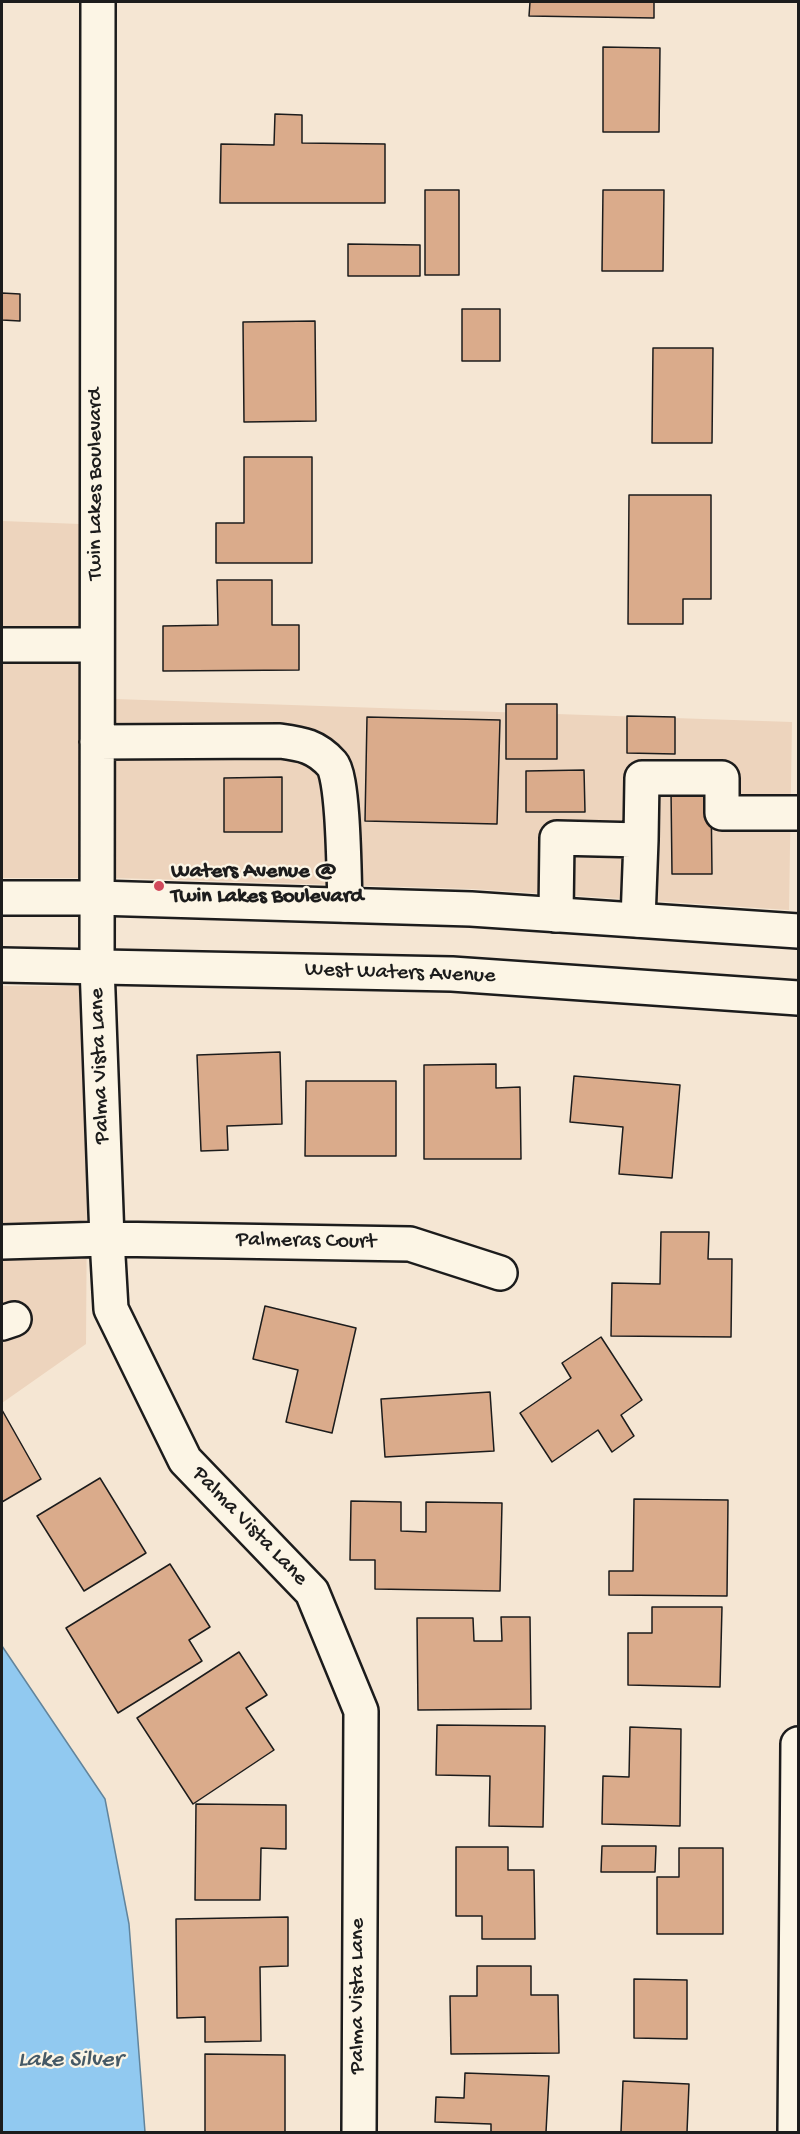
<!DOCTYPE html>
<html>
<head>
<meta charset="utf-8">
<style>
  body { margin:0 }
  #map { position:relative; width:800px; height:2134px; overflow:hidden; background:#f5e6d3; font-family:"Gochi Hand",sans-serif }
  canvas { display:block }
  .frame { position:absolute; inset:0; border:3px solid #1c1c1c; pointer-events:none }
</style>
</head>
<body>
<div id="map">
<canvas width="800" height="2134"></canvas>
<div class="frame"></div>
</div>
<script>
const ctx = document.querySelector('canvas').getContext('2d');
ctx.lineJoin = 'round';
function fillPath(path, color) { ctx.fillStyle = color; ctx.fill(path, 'evenodd'); }
function strokePath(path, color, width, dash) { ctx.strokeStyle = color; ctx.lineWidth = width; ctx.lineCap = dash ? 'butt' : 'round'; ctx.setLineDash(dash || []); ctx.stroke(path); }
function write(font, color, halo, rows, align = 'center') {
  ctx.font = font + ' "Gochi Hand",sans-serif'; ctx.lineWidth = 4.5; ctx.setLineDash([]); ctx.textBaseline = 'middle'; ctx.strokeStyle = halo; ctx.fillStyle = color; for (const [text, x, y, turn = 0] of rows) {
    ctx.save(); ctx.translate(x, y); ctx.rotate((+turn || 0) * Math.PI / 180); ctx.textAlign = isNaN(turn) ? turn : align; if (halo) ctx.strokeText(text, 0, 0); ctx.fillText(text, 0, 0); ctx.restore();
  }
}
const built = new Path2D(`
  M2,521L80,524L79,878H2Z
  M115,699L792,722L789,910L472,889L115,878Z
  M2,986H79L87,1197L86,1344L2,1403Z`);
const water = new Path2D(`
  M2,1646L105,1799L129,1924L145,2132H2Z`);
const building = new Path2D(`
  M530,2H654V18L529,16Z
  M603,47L660,48L659,132H603Z
  M275,114L302,115V143L385,144V203H220L221,144L274,145Z
  M425,190H459V275H425Z
  M603,190H664L663,271H602Z
  M348,244L420,245V276H348Z
  M2,293L20,294V321L2,320Z
  M462,309H500V361H462Z
  M315,321L316,421L244,422L243,322Z
  M653,348H713L712,443H652Z
  M244,457H312V563H216V523H244Z
  M629,495H711V599H683V624H628Z
  M217,580H272V625H299V670L163,671V626L218,625Z
  M506,704H557V759H506Z
  M627,716L675,717V754L627,753Z
  M367,717L500,720L497,824L365,821Z
  M584,770L585,812H526V771Z
  M282,777V832H224V778Z
  M671,790H711L712,874H672Z
  M280,1052L282,1124L227,1126L228,1150L201,1151L197,1055Z
  M496,1064V1088L520,1087L521,1159H424V1065Z
  M574,1076L680,1085L672,1178L619,1174L623,1127L570,1122Z
  M306,1081H396V1156H305Z
  M661,1232H709L708,1259H732L731,1337L611,1336L612,1283L660,1284Z
  M265,1306L356,1328L332,1433L286,1422L298,1370L253,1359Z
  M601,1337L642,1400L621,1415L634,1436L612,1452L598,1430L552,1462L520,1413L571,1378L562,1363Z
  M490,1392L494,1451L385,1457L381,1399Z
  M2,1410L41,1479L2,1502Z
  M100,1478L146,1553L84,1591L37,1516Z
  M634,1499L728,1500L727,1596L609,1595V1571H633Z
  M351,1501L401,1502V1531L426,1532V1502L502,1503L500,1591L375,1589V1560H350Z
  M170,1564L210,1627L189,1640L202,1661L118,1713L66,1628Z
  M652,1607H722L720,1687L628,1685V1633H652Z
  M501,1617H530L531,1709L418,1710L417,1618H473L474,1641H502Z
  M239,1652L267,1695L246,1708L274,1750L193,1804L137,1718Z
  M437,1725L545,1726L543,1827L489,1826L490,1776L436,1775Z
  M630,1727L681,1729L680,1826L602,1824L603,1776L629,1777Z
  M196,1804L286,1805V1849L261,1848L260,1900H195Z
  M602,1846H656L655,1872H601Z
  M456,1847H508V1870H534L535,1939H482V1916H456Z
  M679,1848H723V1934H657V1877H679Z
  M288,1917V1966L260,1967L261,2041L205,2042V2017L177,2018L176,1919Z
  M477,1966H531V1995H558L559,2053L451,2054L450,1996H477Z
  M634,1979L687,1980V2039L634,2038Z
  M205,2054L285,2055V2132H205Z
  M465,2073L549,2076L546,2132H491V2124L435,2122L436,2097L464,2098Z
  M623,2081L689,2084L687,2132H621Z`);
const minor = new Path2D(`
  M98,2L97,966L107,1239L111,1309L185,1460L312,1592L361,1711L359,2132
  M2,645H97
  M97,742L280,741C302,744 316,746 332,764C344,777 344,882 345,905
  M641,840L642,778H722V813H798
  M556,915L557,838L641,840L638,920
  M2,1242L107,1239L410,1244L500,1273
  M2,1323L14,1319
  M795,2132L798,1744`);
const major = new Path2D(`
  M2,898H97L471,909L798,931
  M2,965L452,974L798,998`);
const markers = [
  [159,886,6,"#d1495b"]
];
const streetNames = [
  ["Twin Lakes Boulevard",97,484,-90],
  ["West Waters Avenue",400,974,2],
  ["Palma Vista Lane",101,1066,-92],
  ["Palmeras Court",306,1242,1],
  ["Palma Vista Lane",249,1527,46],
  ["Palma Vista Lane",359,1996,-90]
];
const poiNames = [
  ["Waters Avenue @",171,873],
  ["Twin Lakes Boulevard",171,898]
];
const waterNames = [
  ["Lake Silver",70,2061]
];
fillPath(built, '#edd4bd');
fillPath(water, '#91c9f0');
strokePath(water, '#62849b', 1.5);
fillPath(building, '#daab8b');
strokePath(building, '#1c1c1c', 1.5);
strokePath(minor, '#1c1c1c', 38);
strokePath(major, '#1c1c1c', 38);
strokePath(minor, '#fcf5e5', 33);
strokePath(major, '#fcf5e5', 33);
for (const [x, y, r, color] of markers) { const dot = new Path2D(); dot.arc(x, y, r, 0, 2 * Math.PI); ctx.fillStyle = color; ctx.fill(dot); strokePath(dot, '#fcf5e5', 2); }
write('22px', '#1c1c1c', '#fcf5e5', streetNames);
write('bold 22px', '#1c1c1c', '#fcf5e5', poiNames, 'left');
write('italic 24px', '#455966', '#fcf5e5', waterNames);
</script>
</body>
</html>
